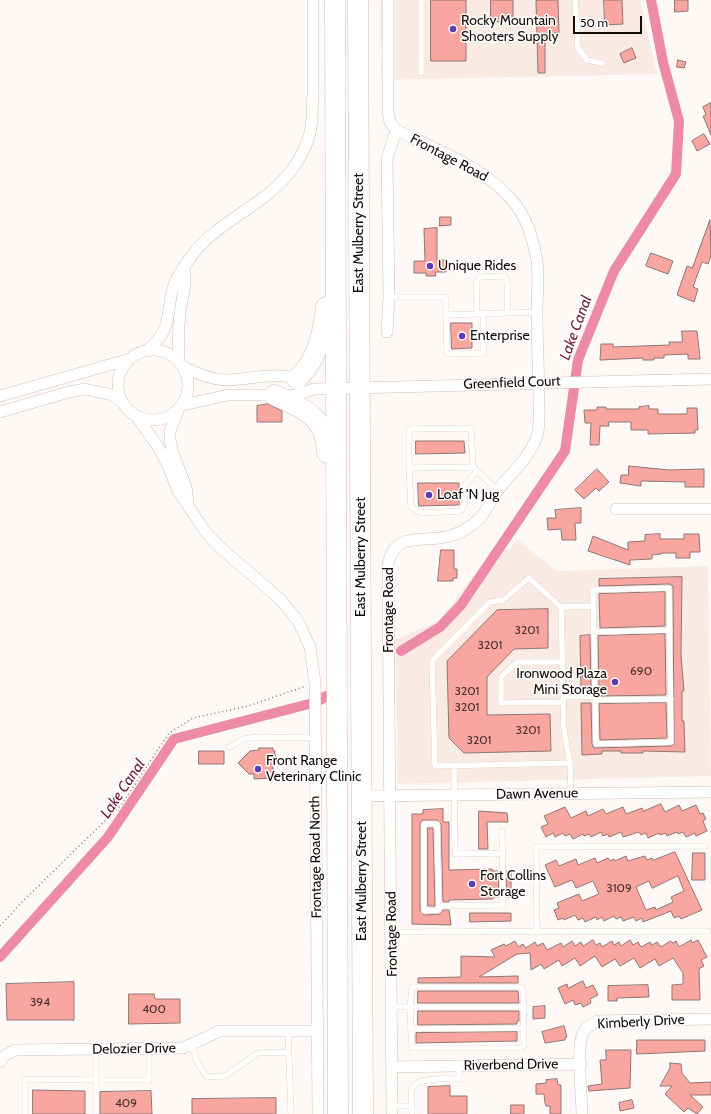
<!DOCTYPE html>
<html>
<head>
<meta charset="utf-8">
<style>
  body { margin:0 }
  #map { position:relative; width:711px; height:1114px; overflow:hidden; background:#fef9f6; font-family:Cabin,sans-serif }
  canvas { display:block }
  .scale { position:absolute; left:573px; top:16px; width:69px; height:18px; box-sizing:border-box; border:2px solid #130b07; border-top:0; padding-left:5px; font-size:12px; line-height:14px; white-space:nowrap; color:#130b07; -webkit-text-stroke:3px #fff; paint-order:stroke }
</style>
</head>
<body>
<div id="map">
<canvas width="711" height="1114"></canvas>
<div class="scale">50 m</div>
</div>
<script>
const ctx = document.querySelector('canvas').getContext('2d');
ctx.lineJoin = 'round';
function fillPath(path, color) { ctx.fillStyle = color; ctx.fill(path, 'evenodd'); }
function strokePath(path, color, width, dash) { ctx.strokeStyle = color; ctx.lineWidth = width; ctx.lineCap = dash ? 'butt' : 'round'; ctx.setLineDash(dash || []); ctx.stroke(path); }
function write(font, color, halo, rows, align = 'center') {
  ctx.font = font + ' Cabin,sans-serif'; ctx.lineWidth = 3; ctx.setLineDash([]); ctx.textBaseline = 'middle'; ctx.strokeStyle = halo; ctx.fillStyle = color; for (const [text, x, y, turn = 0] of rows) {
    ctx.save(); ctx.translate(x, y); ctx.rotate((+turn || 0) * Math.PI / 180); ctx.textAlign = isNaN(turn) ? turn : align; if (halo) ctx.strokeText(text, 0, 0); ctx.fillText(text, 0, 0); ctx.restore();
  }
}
const built = new Path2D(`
  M380,0H640L657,74L381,80Z
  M517,539L556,571L708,566L711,776L398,784L395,640L440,620L492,550H510Z`);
const canal = new Path2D(`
  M401,651L440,627L461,605L565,451L578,360L614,271L676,174L679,121L663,62L651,0
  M320,700L326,696
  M0,957L108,837L174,739L309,704`);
const building = new Path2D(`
  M431,0H466V61H431Z
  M491,0H513V21L491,22Z
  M540,0H558L559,33H545V73H538L536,1Z
  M604,0H622L623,24L605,25Z
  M675,0H688V11L675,12Z
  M632,48L636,58L624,63L620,54Z
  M678,60L686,62L684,68L677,67Z
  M711,103V135L703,116L706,115L703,107Z
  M704,134L710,144L697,151L692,141Z
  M440,217H451V225L440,226Z
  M710,220L711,255L708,264L702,262L693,287L698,289L694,302L677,295L687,266L692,268Z
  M437,228V260H445L446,272H435L436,276H426V273H414V261H425L424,229Z
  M651,253L673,261L668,274L646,266Z
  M451,323H472V348L452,349Z
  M682,331H697L700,359H688V354L664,355V358H654V360H643V358L600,360L601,344H613V347L670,345L669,342H682Z
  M268,404L282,411V422H257V406Z
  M649,406V409H658V414H687V408H697L698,430H695V433L648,434V430H631V422H608L609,426H600L599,445H590L591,423H585L584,410H597V407H606V409H639V407Z
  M416,441H464L465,453L416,454Z
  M629,466L669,470L704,469V487H685V482L641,481V486L620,483L621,475H628Z
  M597,469L609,482L599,491L596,488L584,499L575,490Z
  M418,483H459V505L419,506Z
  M581,508V523H575L576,540H562L561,529L548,530L547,518H556L555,510Z
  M660,534V539H684V534H699L700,552H690V558H676V553H661V554L652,555V559L630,560V565L588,551L593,536L628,550V542L645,541V535Z
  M441,550H454V569H457V578H453V581H438Z
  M682,577L681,656L684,691H682V721H684L685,752L643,751V753H621V751H602V754L582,755L581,703H591L592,744L594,748L671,746L674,744L673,586L669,584L599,586V579Z
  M665,592V626L600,628L599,594Z
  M548,609V648L514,649L487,677V715L550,714L551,751L464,753L449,738L447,661L497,610Z
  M665,634L666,695L601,696V688H599L598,636Z
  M590,635L591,688H581L580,636Z
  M666,703L667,738L600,740L599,704Z
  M259,748H273V751H275V761H273V778L254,779V774H249L238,763L250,751L259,750Z
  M199,751H224V764H199Z
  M661,804L665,812L679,805L682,811L696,805L700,814L703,813L706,819L703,821L707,831L696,836L695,833L686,837L683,832L678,834L677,832L667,836L666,833L660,835L659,833L648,838L646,833L641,835L639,832L623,837L621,832L609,837L608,834L603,836L601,832L591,837L589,834L584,836L583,834L573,839L570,834L565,836L563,833L555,837L553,833L546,837L541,827L548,824L544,816L565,807L571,818L586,811L588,816L603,809L606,814L623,807L626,814L642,808L643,811Z
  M443,809V822H449V870L492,869V871H498L499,897H493V899L449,900V902H443L441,824L437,820H422L420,824V911L424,915L440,914L443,910H449L451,925L412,924V814H423V810Z
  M479,811L507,813L508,822H487L488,849H479Z
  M428,828H433L435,906H428Z
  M675,852L702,910L681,919L679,916L674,918L671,911L643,922L642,918L636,921L634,917L623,921L621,917L616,919L614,916L604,921L602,917L597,920L596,917L585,922L583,918L578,920L575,915L564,920L563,918L558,920L554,910L559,908L557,903L579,894L582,901L599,894L593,881L576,888L572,880L555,887L545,865L556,860L559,866L576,859L578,865L595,858L597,863L608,858L610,861L614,859L615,861L626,856L628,861L645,856L647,860L652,858L653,860ZM678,876L684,891L671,897L673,902L656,910L655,907L646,910L636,887L649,881L652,888Z
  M693,853H705V880H692Z
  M507,871H511V897H507Z
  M470,913H511V921L470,922Z
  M593,940L596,945L600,943L602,947L612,941L614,945L619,942L621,946L630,940L633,945L638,942L641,947L650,942L652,945L657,942L661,947L670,941L673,943L676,941L679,947L691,940L692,943L698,940L707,957L701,960L704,966L699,969L700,1000H672V985L683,984V973L673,958L659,966L655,959L640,968L634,958L620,966L615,959L602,967L595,956L580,966L575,958L562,966L559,960L544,969L541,964L531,970L530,953L517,954L479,977L518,976V983H418V978L461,977V956L495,957L491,950L504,944L506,946L515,941L518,947L523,944L526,948L535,942L537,946L543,943L547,950L561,943L563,947L572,941L575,946L581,942L583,946Z
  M583,981L586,988L593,985L598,995L590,999L591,1003L583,1007L581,1003L575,1005L573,1000L565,1004L558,988L567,984L568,988Z
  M74,982V1020H7L6,984Z
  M648,985L649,997L617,998V1001H608V986Z
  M418,991H518L519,1003H418Z
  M129,994H154L155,999H180V1023L129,1024Z
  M545,1006V1018L533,1019V1007Z
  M418,1011H519V1021H517V1024L418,1025Z
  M564,1026L567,1037H565V1040L545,1043L542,1032Z
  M517,1032V1041L416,1043V1033Z
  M637,1040H705V1051L637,1054Z
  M606,1050H631L630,1088L589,1091L588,1086L602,1084L600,1060H606Z
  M670,1063L681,1064L682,1073L690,1083L711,1082V1095H690L703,1107L697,1114L688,1108L684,1112L665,1094L672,1086H660L670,1068Z
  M557,1079L558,1085H561V1114H550V1106H546L545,1103L544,1094H536V1084L546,1083V1080Z
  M450,1086V1096H467V1114H428V1087Z
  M33,1090L85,1091V1114H33Z
  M151,1091L152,1114H100V1092Z
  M276,1098V1114H192V1099Z
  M632,1100L634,1108L620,1111L619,1103Z
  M511,1105H524V1114H511Z`);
const path = new Path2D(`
  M0,926L22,902L122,804L169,733L193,718L248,706L306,686`);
const lane = new Path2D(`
  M575,0L578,48L587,60L602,63
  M421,73V0
  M389,297H446V315L537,312
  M477,314L476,282L480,277L504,276L507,281L508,313
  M446,315L447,354L484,353L483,314
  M473,467L471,428L409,429V468L473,467L498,491
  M409,468L411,507L421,513L461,511L465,502V485L477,471
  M669,588L671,742L596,744L593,590Z
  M561,607L593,606
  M594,632L670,630
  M562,662H517L501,677V703L563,702
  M563,697L595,696
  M595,700L671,699
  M229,747L244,739L256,737L316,738
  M570,763L435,766L432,661L490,602L503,600L529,578L561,607L564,731L570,763L571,794
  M454,766L455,854L503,853
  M424,824H437L439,910L424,911Z
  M439,906L503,905L502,831
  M537,930L536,847L706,846
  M391,932L708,931
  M392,1007H410L412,987H521L523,990L524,1046L521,1048H412L410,1007H524
  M410,1029L524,1028
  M288,1031L291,1114
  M192,1044L197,1062L207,1077L225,1076L258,1053L288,1052
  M96,1049V1080H149V1049
  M392,1106H412
  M25,1114V1079L96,1080V1114
  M412,1114C412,1107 410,1096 412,1089C416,1076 449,1079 459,1079V1066`);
const street = new Path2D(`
  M388,0V113L390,122L396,130C434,149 484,167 512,200C527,217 533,239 537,261C539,277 537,296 537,312C537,344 539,375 539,406C539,417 540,429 536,439C528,459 511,473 498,490C492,499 487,510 480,518C469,529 456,536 440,538C415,541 394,534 388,565L392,1114
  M387,332L389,297L387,159L396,130
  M118 385a35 35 0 1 1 70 0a35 35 0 1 1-70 0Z
  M147,350C177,327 163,309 176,280C178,275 187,262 191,257C210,230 242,215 268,194C287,179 304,157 310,133C313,121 312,106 313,94C313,63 313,31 313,0
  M179,361C178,344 178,329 180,313C182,298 187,284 184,269
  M184,367C197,374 209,379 225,380C245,380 284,370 301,381
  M0,396L130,359
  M183,405L228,395H295L314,389L711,379
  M178,411L170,431V439L172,451L186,487L188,504
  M0,412L69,392L85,389L112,395L123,403
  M137,417L159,448L169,468L178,491L207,534L223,550L280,599L298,621L310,647L315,683L318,1114
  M616,509H711
  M362,796L711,792
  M0,1062L4,1056L15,1050L183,1048L220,1031H318
  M392,1067L581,1064
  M582,1114C582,1097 576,1046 583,1033C586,1027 591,1024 597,1021L711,1019`);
const highway = new Path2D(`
  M335,0L338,1114
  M358,0L363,1114
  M297,379C318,360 323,333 326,307
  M274,395C303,409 326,415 327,453`);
const markers = [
  [453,29,4,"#5d3db5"],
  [430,266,4,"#5d3db5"],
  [462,336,4,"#5d3db5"],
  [429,495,4,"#5d3db5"],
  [615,682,4,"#5d3db5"],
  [258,769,4,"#5d3db5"],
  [472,884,4,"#5d3db5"]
];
const numberNames = [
  ["3201",527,630],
  ["3201",490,645],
  ["690",641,671],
  ["3201",467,691],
  ["3201",467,707],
  ["3201",528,730],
  ["3201",479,740],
  ["3109",619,888],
  ["394",40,1002],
  ["400",154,1009],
  ["409",126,1103]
];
const poiNames = [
  ["Rocky Mountain",461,21],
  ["Shooters Supply",461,37],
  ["Unique Rides",438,266],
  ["Enterprise",470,336],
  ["Loaf 'N Jug",437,495],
  ["Ironwood Plaza",607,674,"right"],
  ["Mini Storage",607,690,"right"],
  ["Front Range",266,761],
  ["Veterinary Clinic",266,777],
  ["Fort Collins",480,876],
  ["Storage",480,892]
];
const streetNames = [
  ["Frontage Road",449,158,28],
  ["East Mulberry Street",359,233,-90],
  ["Greenfield Court",512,383,-2],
  ["East Mulberry Street",361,557,-90],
  ["Frontage Road",389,610,-90],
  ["Dawn Avenue",537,794,-1],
  ["Frontage Road North",316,857,-91],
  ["East Mulberry Street",362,881,-90],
  ["Frontage Road",392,934,-91],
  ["Kimberly Drive",641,1022,-3],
  ["Delozier Drive",134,1049,-1],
  ["Riverbend Drive",511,1065,-1]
];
const waterNames = [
  ["Lake Canal",576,328,-70],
  ["Lake Canal",123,789,-56]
];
fillPath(built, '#f9ebe4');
strokePath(canal, '#ed8aa8', 10);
fillPath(building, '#f8a69f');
strokePath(building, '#907673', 1);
strokePath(lane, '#d5bdb0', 6);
strokePath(street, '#d5bdb0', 12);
strokePath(highway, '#d5bdb0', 21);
strokePath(path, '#847e7a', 1.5, [1, 3]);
strokePath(lane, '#fff', 5.5);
strokePath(street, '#fff', 11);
strokePath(highway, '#fff', 20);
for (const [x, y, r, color] of markers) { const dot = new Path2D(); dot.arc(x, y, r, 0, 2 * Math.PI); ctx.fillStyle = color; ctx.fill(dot); strokePath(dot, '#fff', 1.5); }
write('12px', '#4c322d', null, numberNames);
write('14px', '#130b07', '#fff', poiNames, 'left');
write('14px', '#130b07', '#fff', streetNames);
write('italic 15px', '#6c1539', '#fff', waterNames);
</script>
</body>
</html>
